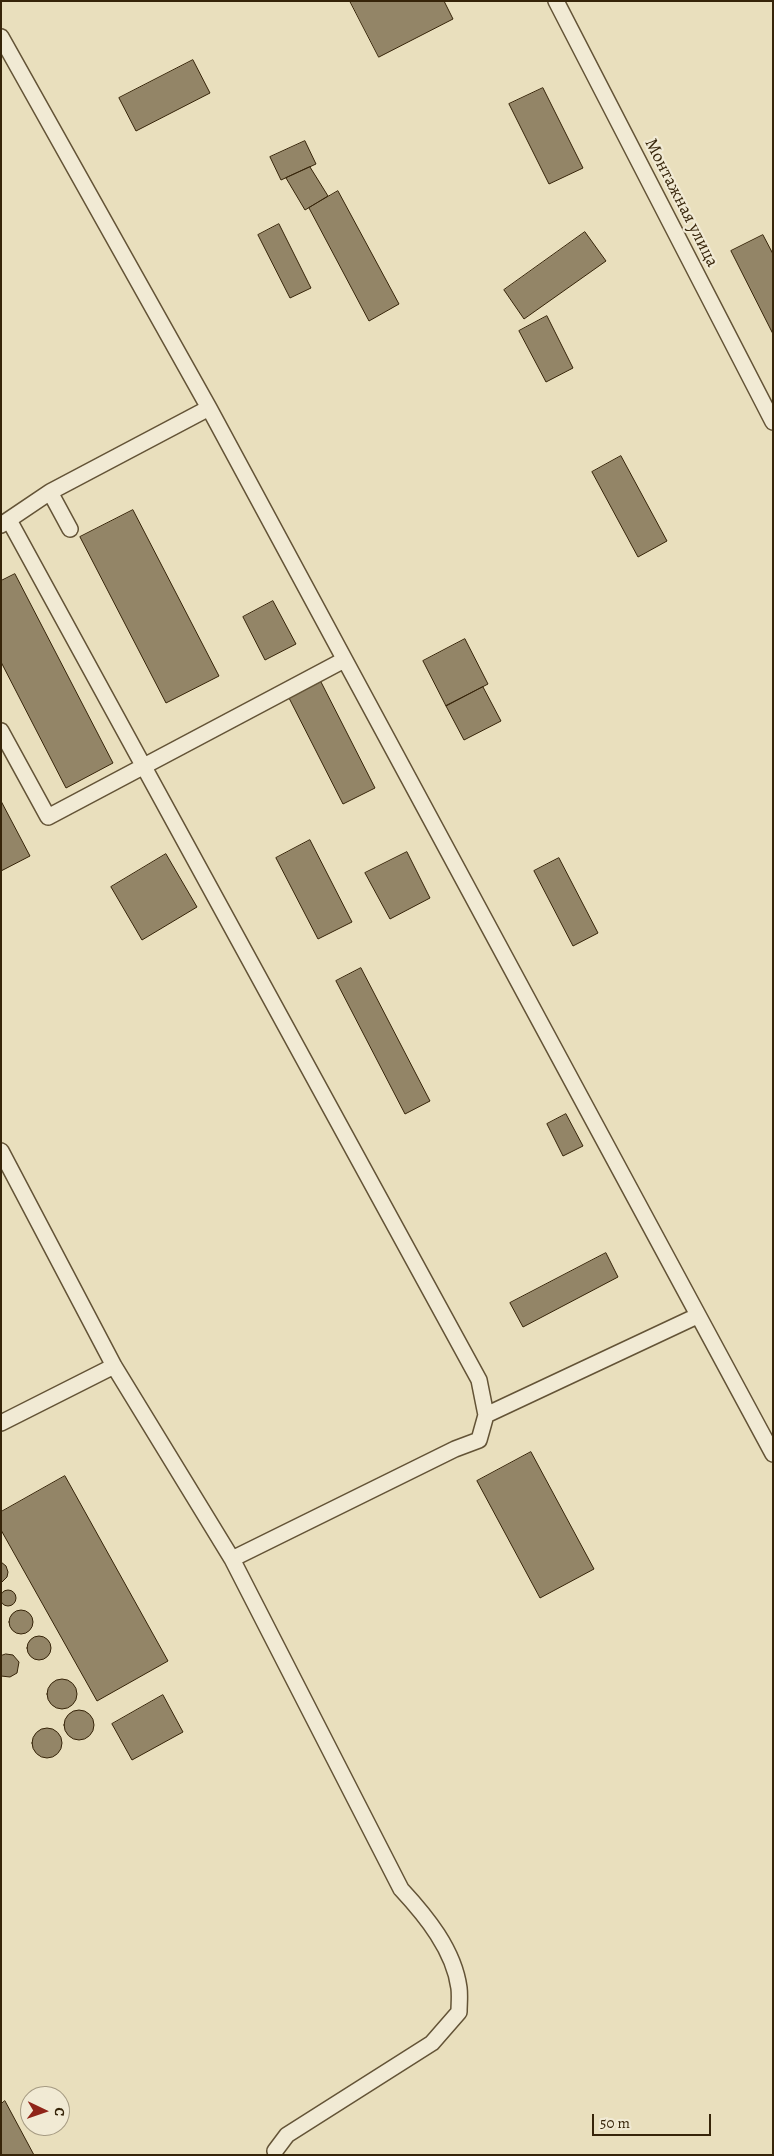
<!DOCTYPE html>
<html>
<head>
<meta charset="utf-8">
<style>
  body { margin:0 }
  #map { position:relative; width:774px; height:2156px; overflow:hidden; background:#e9dfbd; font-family:Alegreya,serif }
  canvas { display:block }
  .frame { position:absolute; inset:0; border:2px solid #362409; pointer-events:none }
  .north { position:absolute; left:20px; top:2086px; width:50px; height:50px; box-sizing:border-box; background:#f1ead4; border:1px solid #a69b83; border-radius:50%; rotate:93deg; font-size:14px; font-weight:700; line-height:20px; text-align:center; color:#362409 }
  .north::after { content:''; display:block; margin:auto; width:18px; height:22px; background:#8f2418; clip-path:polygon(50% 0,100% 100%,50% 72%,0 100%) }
  .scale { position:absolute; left:592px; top:2114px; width:119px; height:22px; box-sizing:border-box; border:2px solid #362409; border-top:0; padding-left:6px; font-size:15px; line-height:18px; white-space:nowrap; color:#362409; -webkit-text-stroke:4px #f1ead4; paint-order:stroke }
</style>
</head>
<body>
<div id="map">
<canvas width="774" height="2156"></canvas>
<div class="frame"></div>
<div class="north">С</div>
<div class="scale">50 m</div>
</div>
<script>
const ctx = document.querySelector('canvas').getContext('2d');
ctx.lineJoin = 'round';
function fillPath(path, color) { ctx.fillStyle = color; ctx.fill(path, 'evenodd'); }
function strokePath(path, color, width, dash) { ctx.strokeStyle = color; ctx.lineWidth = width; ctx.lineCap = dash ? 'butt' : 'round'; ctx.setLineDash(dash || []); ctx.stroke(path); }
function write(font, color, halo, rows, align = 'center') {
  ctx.font = font + ' Alegreya,serif'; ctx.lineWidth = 4.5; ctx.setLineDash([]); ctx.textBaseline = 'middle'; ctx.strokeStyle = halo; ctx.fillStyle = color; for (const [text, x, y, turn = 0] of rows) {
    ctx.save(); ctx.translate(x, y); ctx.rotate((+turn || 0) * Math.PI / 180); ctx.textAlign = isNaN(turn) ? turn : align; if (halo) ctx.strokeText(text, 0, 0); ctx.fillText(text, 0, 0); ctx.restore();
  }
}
const building = new Path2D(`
  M350,1H444L453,19L379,57Z
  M193,60L210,93L136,131L119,98Z
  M543,88L583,168L549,184L509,104Z
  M305,141L316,164L281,180L270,157Z
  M310,167L328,196L305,210L286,178Z
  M338,191L399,304L369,321L309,208Z
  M279,224L311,288L290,298L258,235Z
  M585,232L606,261L524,319L504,290Z
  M763,235L773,254V334L731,251Z
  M547,316L573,368L546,382L519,331Z
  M621,456L667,541L638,557L592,472Z
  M133,510L219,676L166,703L80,537Z
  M15,574L113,763L66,788L1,662V581Z
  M273,601L296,644L265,660L243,617Z
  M465,639L488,684L446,706L423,661Z
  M321,682L375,788L343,804L289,698Z
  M483,687L501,721L464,740L446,706Z
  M1,801L30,856L1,871Z
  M310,840L352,922L318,939L276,858Z
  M407,852L430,898L390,919L365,873Z
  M166,854L197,907L142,940L111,887Z
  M559,858L598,933L573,946L534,871Z
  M361,968L430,1101L405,1114L336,981Z
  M566,1114L583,1146L563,1156L547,1124Z
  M606,1253L618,1277L523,1327L510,1303Z
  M531,1452L594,1569L540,1598L477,1481Z
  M65,1476L168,1661L97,1701L1,1530V1512Z
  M1,1562L6,1566L8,1572L7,1577L1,1583Z
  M0 1598a8 8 0 1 1 16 0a8 8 0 1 1-16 0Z
  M9 1622a12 12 0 1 1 24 0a12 12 0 1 1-24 0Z
  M27 1648a12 12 0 1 1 24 0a12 12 0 1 1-24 0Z
  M6,1654L13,1655L19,1662L17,1673L10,1677L1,1676V1656Z
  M47 1694a15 15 0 1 1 30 0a15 15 0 1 1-30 0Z
  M163,1695L183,1732L132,1760L112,1724Z
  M64 1725a15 15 0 1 1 30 0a15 15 0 1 1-30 0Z
  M32 1743a15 15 0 1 1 30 0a15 15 0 1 1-30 0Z
  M5,2101L34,2155H1V2104Z`);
const minor = new Path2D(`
  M556,1L773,422
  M1,37L209,408L773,1454
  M9,520L479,1380L486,1415L479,1440L455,1449L232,1559
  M1,525L50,492
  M70,529L50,492L209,408
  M1,731L48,817L344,660
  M1,1151L114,1366L232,1559L401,1889C426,1916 454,1950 459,1988C460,1996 459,2004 459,2012L432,2043L287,2135L275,2151
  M486,1415L697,1316
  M1,1423L114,1366`);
const streetNames = [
  ["Монтажная улица",681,203,63]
];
fillPath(building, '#938567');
strokePath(building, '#362409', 1);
strokePath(minor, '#635336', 18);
strokePath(minor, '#f1ead4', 15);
write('18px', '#362409', '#f1ead4', streetNames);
</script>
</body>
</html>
